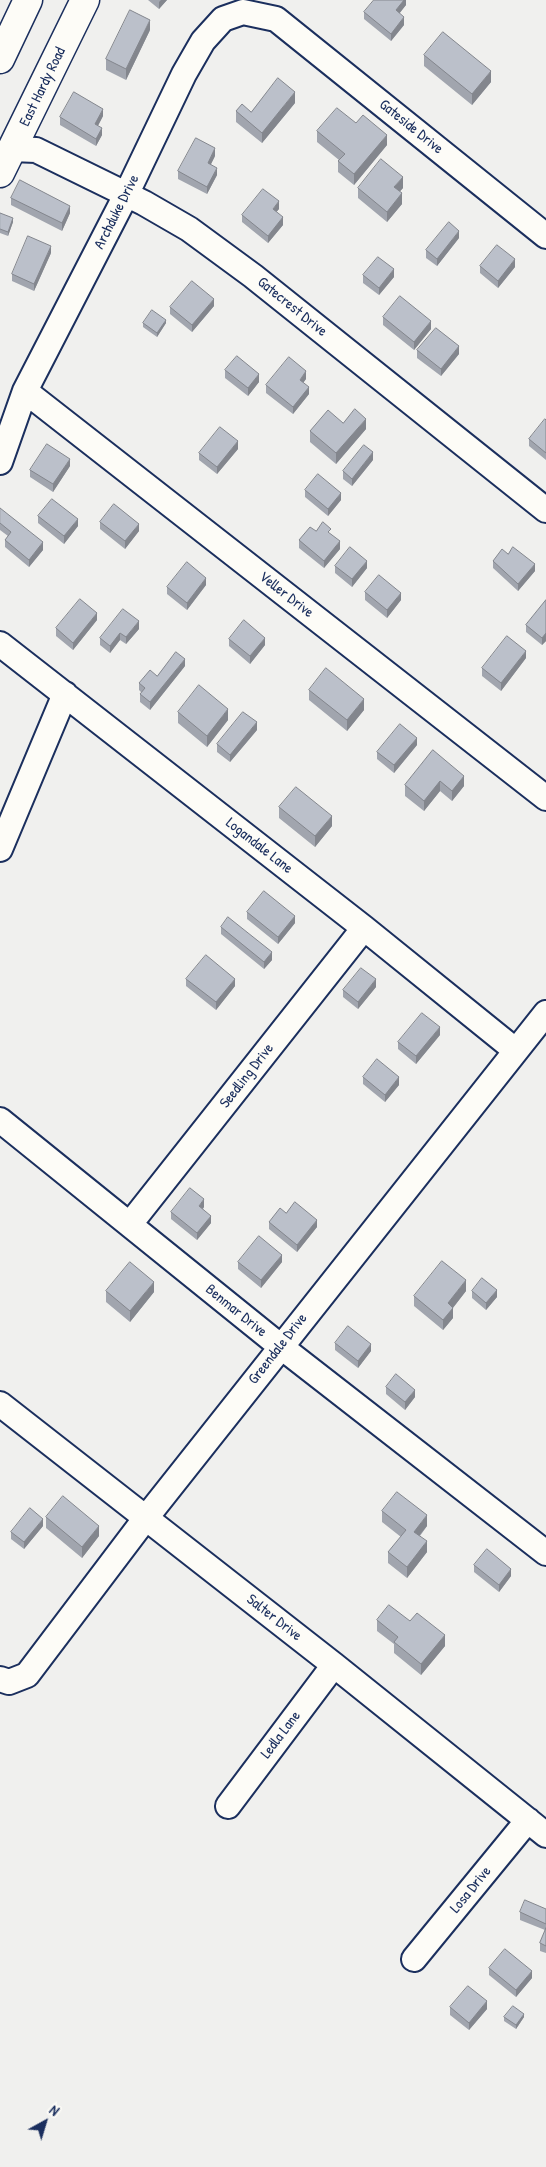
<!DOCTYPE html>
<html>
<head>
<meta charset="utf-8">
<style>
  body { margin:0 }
  #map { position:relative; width:546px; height:2167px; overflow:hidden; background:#f0f0ee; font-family:"Patrick Hand",sans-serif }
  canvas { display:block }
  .north { position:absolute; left:20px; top:2097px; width:50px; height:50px; -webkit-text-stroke:4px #fdfcf7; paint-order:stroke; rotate:39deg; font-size:14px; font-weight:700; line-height:20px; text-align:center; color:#1b2f5e }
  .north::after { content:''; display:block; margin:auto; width:18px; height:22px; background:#1b2f5e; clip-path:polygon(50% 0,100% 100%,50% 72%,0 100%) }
</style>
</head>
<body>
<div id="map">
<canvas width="546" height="2167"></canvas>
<div class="north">N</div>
</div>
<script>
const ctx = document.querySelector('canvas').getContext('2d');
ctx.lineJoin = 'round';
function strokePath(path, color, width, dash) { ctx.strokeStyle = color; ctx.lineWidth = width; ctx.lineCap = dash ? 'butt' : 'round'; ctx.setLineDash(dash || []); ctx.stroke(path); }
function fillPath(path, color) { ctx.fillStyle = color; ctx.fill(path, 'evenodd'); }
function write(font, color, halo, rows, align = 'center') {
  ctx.font = font + ' "Patrick Hand",sans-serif'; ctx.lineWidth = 4; ctx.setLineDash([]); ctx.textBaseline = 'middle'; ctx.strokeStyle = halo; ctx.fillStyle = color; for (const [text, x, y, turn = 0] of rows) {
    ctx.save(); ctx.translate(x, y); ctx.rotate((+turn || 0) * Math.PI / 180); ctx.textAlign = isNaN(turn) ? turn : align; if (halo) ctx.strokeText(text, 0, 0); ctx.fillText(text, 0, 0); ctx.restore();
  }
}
const minor = new Path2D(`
  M12,149L36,150L144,203L189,229L253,276L546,510
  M25,391L546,798
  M0,462L25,391L126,195L184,74L203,41L223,19L243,12L276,19L546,236
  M0,644L364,928L515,1050
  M0,849L65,694
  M0,1120L280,1346L546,1553
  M130,1224L364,928
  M0,1404L334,1665L546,1835
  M0,1679L9,1682L27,1675L145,1519L546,1013
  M228,1806L334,1665
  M414,1959L528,1820`);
const major = new Path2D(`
  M0,173L85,0`);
const highway = new Path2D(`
  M0,59L28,0`);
const wall = new Path2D(`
  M148,0H167L159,9Z
  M406,0V5L399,13L404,25L391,41L364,19V12Z
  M150,30L126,80L106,70V59Z
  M424,55L491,82L472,105L424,66Z
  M295,103L262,143L236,122V111L251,112Z
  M103,116L98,126L102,135L96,146L60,125V117Z
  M356,123L387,145L354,185L338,172V161L339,160L317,142V131Z
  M215,156L211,164L217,175L207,194L178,179V171Z
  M358,188H403L400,191L402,204L387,222L358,198Z
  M11,198L70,213L62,231L11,205Z
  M279,209L276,212L283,225L268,243L242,222V215Z
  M0,213L13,222L8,236L0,233Z
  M459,238L437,266L426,258V250Z
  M51,253L34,291L12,281V274Z
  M480,266L515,267L498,288L480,273Z
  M363,275L394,277L379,295L363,283Z
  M214,306L192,332L170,314V307Z
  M383,317L431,329L414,350L383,325Z
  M143,323H166L157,337L143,327Z
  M417,350L459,354L441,376L417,358Z
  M225,370L259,382L248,396L225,378Z
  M306,379L303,383L309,394L293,414L266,393V385Z
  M546,420V460L529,446V439Z
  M343,423L366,429L336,464L310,442V431Z
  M238,449L217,474L199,460V453Z
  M373,460L352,486L343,479V471Z
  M70,466L53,492L30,477V470Z
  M305,490L341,500L328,516L305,497Z
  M0,508L43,550L29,567L5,547V540L8,536L0,530Z
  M38,516L78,526L64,544L38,523Z
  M100,522L139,531L125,549L100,529Z
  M316,531L340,549L324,568L299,548V540Z
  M508,554L535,571L518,591L493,568V561Z
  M335,566L367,568L352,587L335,573Z
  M206,585L187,610L167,594V587Z
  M365,592L401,600L387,618L365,600Z
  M546,600V641L542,645L526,632V625Z
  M97,620L73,650L56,636V628Z
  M139,629L126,644L120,640L110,653L100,645V638Z
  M229,639L265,645L250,664L229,646Z
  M526,658L501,691L482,676V668Z
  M185,666L150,710L140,702V694L142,693L139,690V683L157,676Z
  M309,690L364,710L347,731L309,700Z
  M178,712L228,720L207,747L178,723Z
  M257,730L230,762L217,752V744Z
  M417,745L394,773L377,759V752Z
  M433,750L464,786L452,801L440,791L424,811L405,796V785Z
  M279,807L332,826L315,847L279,818Z
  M247,912L295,923L278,944L247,919Z
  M221,927L272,960L264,969L221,934Z
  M186,979L235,986L216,1010L186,986Z
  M376,987L358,1009L343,997V990Z
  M440,1035L416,1064L398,1049V1042Z
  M363,1077L399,1085L385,1102L363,1084Z
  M204,1207L203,1209L211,1223L197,1240L171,1219V1212Z
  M286,1213L317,1227L297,1252L269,1229V1222Z
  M238,1262H282L261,1288L238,1269Z
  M106,1291L154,1292L130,1322L106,1302Z
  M466,1291L453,1308V1318L443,1330L414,1306V1296Z
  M472,1291L497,1297L486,1310L472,1298Z
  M335,1343L371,1351L358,1368L335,1350Z
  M386,1387L415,1397L405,1410L386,1394Z
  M382,1511L427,1526L420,1536L427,1552L407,1578L388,1563V1552L401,1537L382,1522Z
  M46,1517L99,1536L82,1558L46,1528Z
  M43,1526L24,1549L11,1539V1532Z
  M474,1565L511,1576L499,1592L474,1572Z
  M377,1620L410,1621L445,1646L421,1675L394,1653V1644L377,1631Z
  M546,1909V1953L540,1951V1943L545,1930L520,1920V1912Z
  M489,1968L532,1978L516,1997L489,1975Z
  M450,2007L487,2009L469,2030L450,2015Z
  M504,2017H524L516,2029L504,2021Z`);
const shadedWall = new Path2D(`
  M161,0H167L159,9V2Z
  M404,0H406V5L396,18V10Z
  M404,17V25L391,41V34Z
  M150,20V30L126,80V69Z
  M491,71V82L472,105V94Z
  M295,92V103L262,143V133Z
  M103,109V116L95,131V124Z
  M102,128V135L96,146V139Z
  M387,135V145L354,185V174Z
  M215,148V156L208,170V163Z
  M217,168V175L207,194V187Z
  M403,177V188L394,198V187Z
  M402,193V204L387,222V212Z
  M279,201V209L273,216V209Z
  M70,206V213L62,231V223Z
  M283,217V225L268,243V236Z
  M13,218V222L8,236V232Z
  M459,231V238L437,266V259Z
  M51,246V253L34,291V284Z
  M515,259V267L498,288V281Z
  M394,269V277L379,295V288Z
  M214,299V306L192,332V325Z
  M166,320V323L157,337V333Z
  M431,321V329L414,350V342Z
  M459,346V354L441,376V369Z
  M306,371V379L300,387V380Z
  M259,374V382L248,396V388Z
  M309,387V394L293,414V407Z
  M366,419V429L336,464V453Z
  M238,441V449L217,474V467Z
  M373,452V460L352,486V479Z
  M70,459V466L53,492V484Z
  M341,493V500L328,516V509Z
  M78,519V526L64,544V536Z
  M139,524V531L125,549V541Z
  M340,541V549L324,568V561Z
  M43,542V550L29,567V560Z
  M367,561V568L352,587V579Z
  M535,564V571L518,591V584Z
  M206,578V585L187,610V603Z
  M401,593V600L387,618V610Z
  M97,613V620L73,650V643Z
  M139,621V629L126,644V637Z
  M120,633V640L110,653V646Z
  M546,633V641L542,645V638Z
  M265,638V645L250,664V656Z
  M526,651V658L501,691V683Z
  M185,659V666L150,710V702Z
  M364,699V710L347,731V720Z
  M228,709V720L207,747V736Z
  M257,722V730L230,762V755Z
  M417,738V745L394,773V765Z
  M464,776V786L452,801V791Z
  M440,781V791L424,811V801Z
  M332,816V826L315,847V836Z
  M295,916V923L278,944V937Z
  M272,952V960L264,969V962Z
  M235,979V986L216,1010V1002Z
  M376,979V987L358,1009V1002Z
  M440,1027V1035L416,1064V1056Z
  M399,1077V1085L385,1102V1095Z
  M204,1199V1207L199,1213V1206Z
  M211,1216V1223L197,1240V1233Z
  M317,1220V1227L297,1252V1245Z
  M282,1255V1262L261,1288V1280Z
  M466,1280V1291L448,1314V1303Z
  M154,1282V1292L130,1322V1311Z
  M497,1290V1297L486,1310V1303Z
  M453,1308V1318L443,1330V1320Z
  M371,1344V1351L358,1368V1361Z
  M415,1390V1397L405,1410V1402Z
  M427,1515V1526L414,1542V1532Z
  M43,1519V1526L24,1549V1542Z
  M99,1526V1536L82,1558V1547Z
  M427,1541V1552L407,1578V1567Z
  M511,1569V1576L499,1592V1585Z
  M445,1635V1646L421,1675V1664Z
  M532,1971V1978L516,1997V1990Z
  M487,2001V2009L469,2030V2023Z
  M524,2014V2017L516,2029V2025Z`);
const building = new Path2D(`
  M374,0H404L396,10L404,17L391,34L364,12Z
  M130,10L150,20L126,69L106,59Z
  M443,32L491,71L472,94L424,55Z
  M278,78L295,92L262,133L236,111L242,104L251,112Z
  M74,92L103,109L95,124L102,128L96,139L60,117Z
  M337,108L356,123L363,115L387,135L354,174L338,161L345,154L317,131Z
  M196,138L215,148L208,163L217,168L207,187L178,171Z
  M381,159L403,177L394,187L402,193L387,212L358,188Z
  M20,180L70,206L62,223L11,198Z
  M263,189L279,201L273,209L283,217L268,236L242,215Z
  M0,213L13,218L8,232L0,229Z
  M449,222L459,231L437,259L426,250Z
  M28,236L51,246L34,284L12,274Z
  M497,245L515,259L498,281L480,266Z
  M378,257L394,269L379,288L363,275Z
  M192,281L214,299L192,325L170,307Z
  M400,296L431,321L414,342L383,317Z
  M152,310L166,320L157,333L143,323Z
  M436,328L459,346L441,369L417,350Z
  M237,356L259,374L248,388L225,370Z
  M289,357L306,371L300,380L309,387L293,407L266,385Z
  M355,409L366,419L336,453L310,431L328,410L343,423Z
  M545,419L546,420V453L529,439Z
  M220,427L238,441L217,467L199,453Z
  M47,444L70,459L53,484L30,470Z
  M364,445L373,452L352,479L343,471Z
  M318,474L341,493L328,509L305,490Z
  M52,499L78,519L64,536L38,516Z
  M114,504L139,524L125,541L100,522Z
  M0,508L43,542L29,560L5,540L11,532L0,523Z
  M323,522L331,529L328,532L340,541L324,561L299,540L310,527L316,531Z
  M350,547L367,561L352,579L335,566Z
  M513,547L535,564L518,584L493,561L502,549L508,554Z
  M187,562L206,578L187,603L167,587Z
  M379,575L401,593L387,610L365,592Z
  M80,599L97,613L73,643L56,628Z
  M546,600V633L542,638L526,625Z
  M123,609L139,621L126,637L120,633L110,646L100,638Z
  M244,620L265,638L250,656L229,639Z
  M507,636L526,651L501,683L482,668Z
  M176,652L185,659L150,702L140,694L145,688L139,683L150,670L157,676Z
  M326,668L364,699L347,720L309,690Z
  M199,685L228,709L207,736L178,712Z
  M243,712L257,722L230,755L217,744Z
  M400,724L417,738L394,765L377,752Z
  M433,750L464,776L452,791L440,781L424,801L405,785Z
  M296,787L332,816L315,836L279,807Z
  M264,891L295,916L278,937L247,912Z
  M228,917L272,952L264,962L221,927Z
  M206,955L235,979L216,1002L186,979Z
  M361,968L376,979L358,1002L343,990Z
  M422,1013L440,1027L416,1056L398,1042Z
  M377,1059L399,1077L385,1095L363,1077Z
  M190,1188L204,1199L199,1206L211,1216L197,1233L171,1212Z
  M295,1202L317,1220L297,1245L269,1222L280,1208L286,1213Z
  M259,1236L282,1255L261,1280L238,1262Z
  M442,1261L466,1280L448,1303L453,1308L443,1320L414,1296Z
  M130,1262L154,1282L130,1311L106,1291Z
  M482,1278L497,1290L486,1303L472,1291Z
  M348,1326L371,1344L358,1361L335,1343Z
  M396,1374L415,1390L405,1402L386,1387Z
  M397,1492L427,1515L414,1532L427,1541L407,1567L388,1552L406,1530L382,1511Z
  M63,1496L99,1526L82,1547L46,1517Z
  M30,1508L43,1519L24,1542L11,1532Z
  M487,1549L511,1569L499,1585L474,1565Z
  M389,1605L410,1621L417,1613L445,1635L421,1664L394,1642L398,1637L377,1620Z
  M525,1900L546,1909V1924L520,1912Z
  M546,1928V1946L540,1943Z
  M505,1949L532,1971L516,1990L489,1968Z
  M468,1986L487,2001L469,2023L450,2007Z
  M513,2006L524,2014L516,2025L504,2017Z`);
const streetNames = [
  ["East Hardy Road",43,87,-64],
  ["Gateside Drive",411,127,39],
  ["Archduke Drive",117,212,-63],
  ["Gatecrest Drive",292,307,39],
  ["Veller Drive",286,595,38],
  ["Logandale Lane",259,846,38],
  ["Seedling Drive",247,1076,-52],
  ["Benmar Drive",236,1311,39],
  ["Greendale Drive",278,1349,-52],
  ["Salter Drive",274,1618,38],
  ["Ledla Lane",281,1735,-53],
  ["Losa Drive",471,1890,-51]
];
strokePath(minor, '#1b2f5e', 28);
strokePath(major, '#1b2f5e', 31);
strokePath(highway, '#1b2f5e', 31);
strokePath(minor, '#fdfcf7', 24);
strokePath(major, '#fdfcf7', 28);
strokePath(highway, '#fdfcf7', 28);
fillPath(wall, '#a1a5ae');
fillPath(shadedWall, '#83868d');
fillPath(building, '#bbc0ca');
strokePath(building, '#83868d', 1);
write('15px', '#1b2f5e', '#fdfcf7', streetNames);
</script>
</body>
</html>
